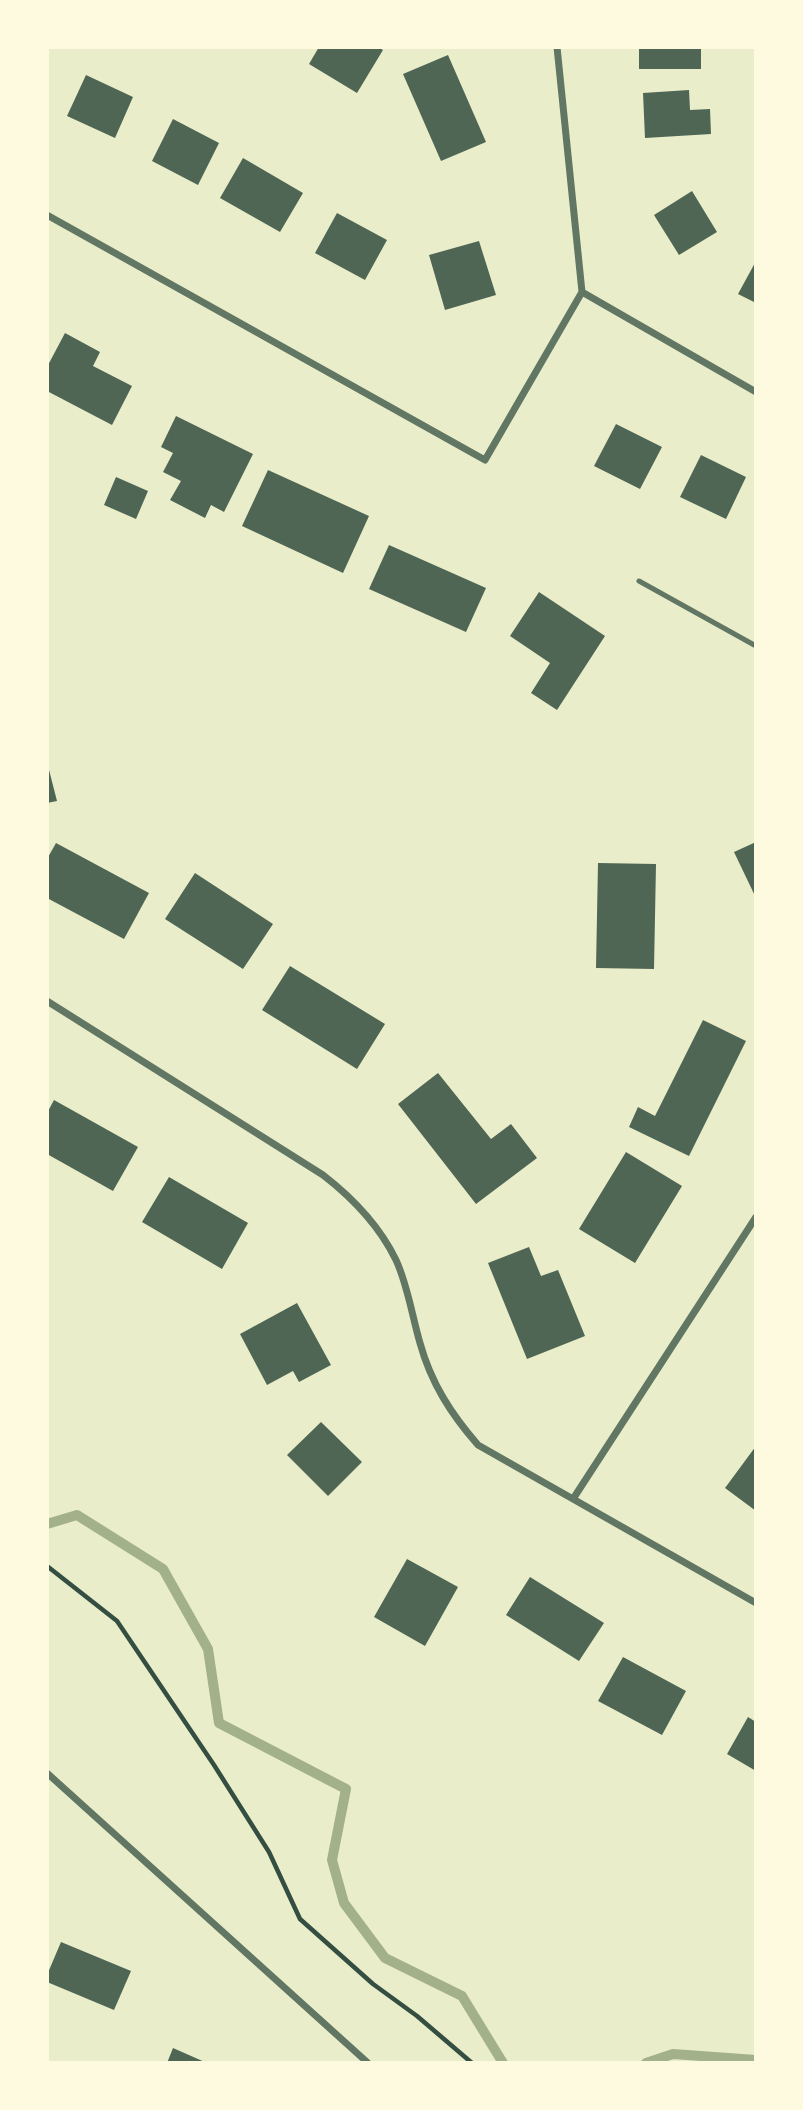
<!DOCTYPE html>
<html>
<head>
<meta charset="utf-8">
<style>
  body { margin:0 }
  #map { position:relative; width:803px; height:2110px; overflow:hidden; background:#e9edc9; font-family:"IBM Plex Sans",sans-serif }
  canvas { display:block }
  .frame { position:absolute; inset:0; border:49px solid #fefae0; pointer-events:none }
</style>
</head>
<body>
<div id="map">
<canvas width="803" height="2110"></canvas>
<div class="frame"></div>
</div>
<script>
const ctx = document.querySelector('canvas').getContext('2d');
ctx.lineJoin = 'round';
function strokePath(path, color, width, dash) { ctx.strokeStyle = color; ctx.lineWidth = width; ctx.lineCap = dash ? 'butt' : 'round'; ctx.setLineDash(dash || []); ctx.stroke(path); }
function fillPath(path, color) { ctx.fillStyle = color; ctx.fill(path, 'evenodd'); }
const stream = new Path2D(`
  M47,1524L77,1515L163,1569L208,1649L219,1723L346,1789L332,1860L344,1903L385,1958L462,1996L503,2063
  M646,2063L673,2054L756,2060`);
const building = new Path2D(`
  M319,47H378L383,50L357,93L309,64Z
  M639,47H701V69H639Z
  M448,55L486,142L441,161L403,74Z
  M86,75L133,97L115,138L67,116Z
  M689,90L690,110L710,109L711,134L645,138L643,93Z
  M173,119L219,143L198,185L152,161Z
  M243,158L303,193L280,232L220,198Z
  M692,191L717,232L679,255L654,215Z
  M337,213L387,240L365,280L315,253Z
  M479,241L496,295L445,310L429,255Z
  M756,261V303L738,294Z
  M65,333L100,352L93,366L132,386L112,425L47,391V367Z
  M176,416L253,454L224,512L211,505L205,518L170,500L181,481L163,472L173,453L161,447Z
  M616,424L662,447L640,489L594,466Z
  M701,455L746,477L726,519L680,497Z
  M268,470L369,516L343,573L242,526Z
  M116,477L148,491L136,519L104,505Z
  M389,545L486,588L466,632L369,589Z
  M539,592L605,636L557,710L531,693L550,663L510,636Z
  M47,762L57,801L47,803Z
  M756,842V898L734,852Z
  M56,843L149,893L124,939L47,898V859Z
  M598,863L656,864L654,969L596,968Z
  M195,873L273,924L243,969L165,919Z
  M290,966L385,1024L357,1069L262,1010Z
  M703,1020L746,1041L689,1156L629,1127L638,1107L655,1116Z
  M438,1073L491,1139L511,1124L537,1158L476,1204L398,1104Z
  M54,1100L138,1147L113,1191L47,1154V1113Z
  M626,1152L682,1186L635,1263L579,1229Z
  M169,1177L248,1223L222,1269L142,1222Z
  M529,1247L541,1276L558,1270L585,1336L527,1359L488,1263Z
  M297,1303L331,1365L299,1382L293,1371L267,1385L240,1334Z
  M321,1422L362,1462L328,1496L287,1455Z
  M756,1446V1511L725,1488Z
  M407,1559L458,1587L425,1646L374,1617Z
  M530,1577L604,1623L579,1661L506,1615Z
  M623,1657L686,1691L662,1735L598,1701Z
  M748,1717L756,1722V1771L727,1754Z
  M61,1942L131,1971L114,2010L47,1982V1975Z
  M173,2048L207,2063H167Z`);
const path = new Path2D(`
  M47,1566L117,1621L214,1765L269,1852L300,1919L373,1984L417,2016L472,2063`);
const service = new Path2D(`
  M639,581L756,646`);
const minor = new Path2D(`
  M47,215L485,460L582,292L557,47
  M582,292L756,392
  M47,1001L323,1175C354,1199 379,1225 396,1260C408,1286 412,1316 420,1343C431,1383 451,1414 478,1445L756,1603
  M573,1499L756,1217
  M47,1773L368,2063`);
strokePath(stream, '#a3b18a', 10);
fillPath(building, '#4f6655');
strokePath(path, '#344e41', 4.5);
strokePath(service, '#617663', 5);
strokePath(minor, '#617663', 7);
</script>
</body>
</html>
